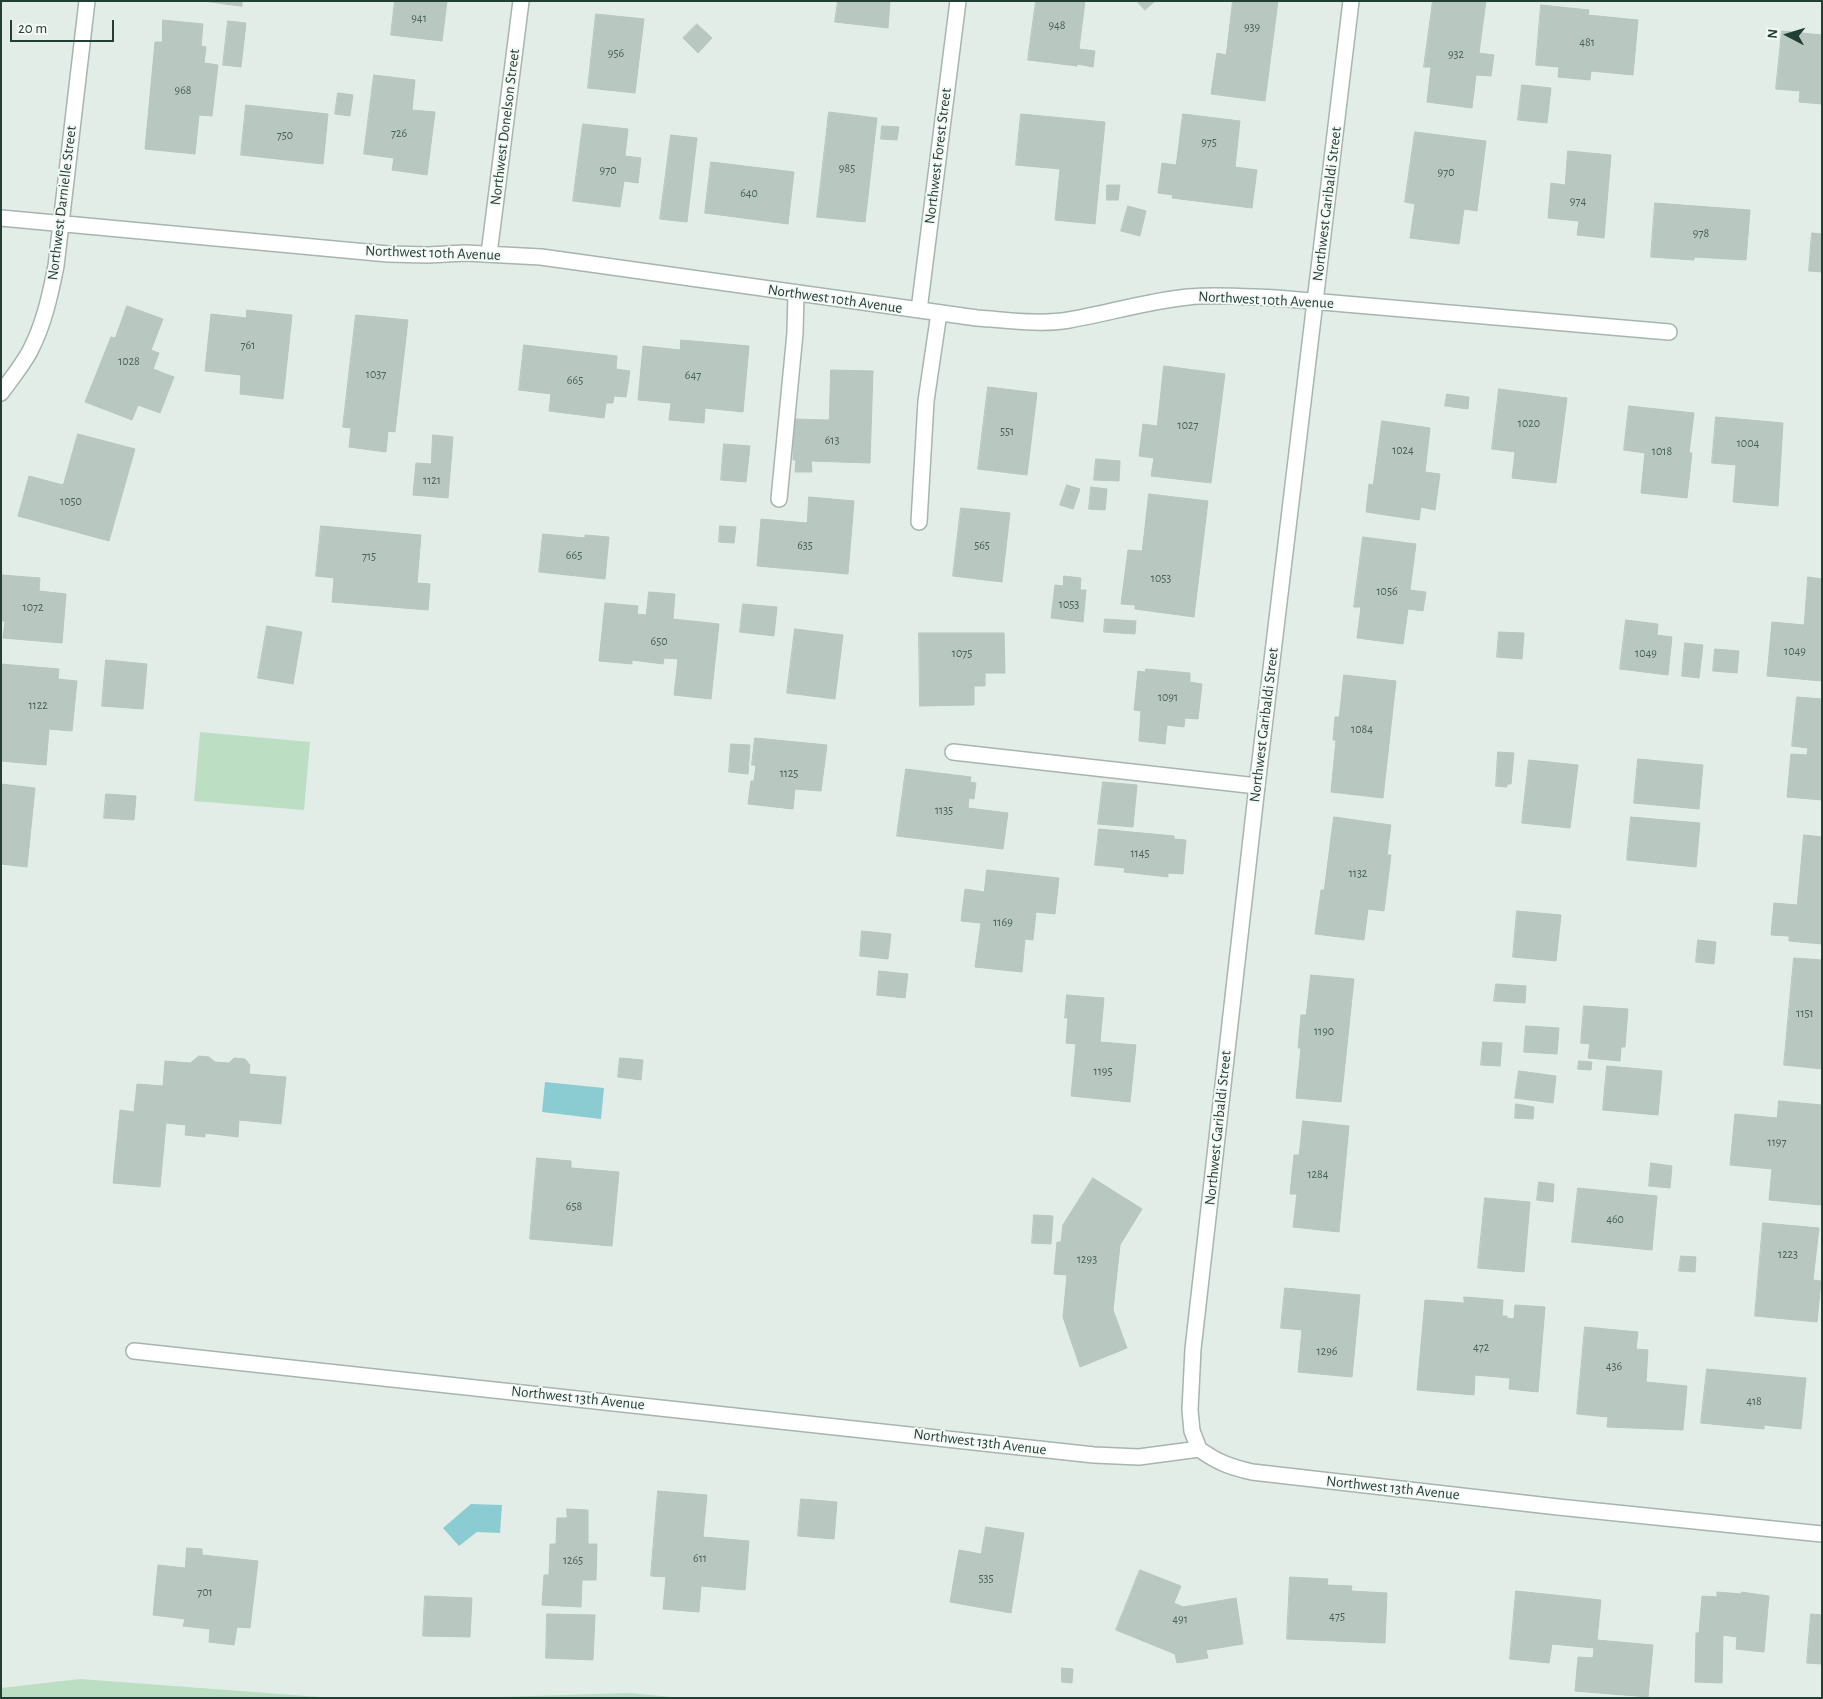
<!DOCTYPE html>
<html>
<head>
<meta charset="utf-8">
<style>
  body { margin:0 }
  #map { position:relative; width:1823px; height:1699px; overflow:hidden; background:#e3ede8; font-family:"Alegreya Sans",sans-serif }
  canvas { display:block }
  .frame { position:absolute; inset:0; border:2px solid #223f36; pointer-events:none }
  .north { position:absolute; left:1763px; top:10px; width:50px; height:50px; -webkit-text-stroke:4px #f4f9f6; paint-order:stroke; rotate:275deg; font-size:14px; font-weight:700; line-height:20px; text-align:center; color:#223f36 }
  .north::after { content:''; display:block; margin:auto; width:18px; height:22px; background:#223f36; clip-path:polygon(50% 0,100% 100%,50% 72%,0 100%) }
  .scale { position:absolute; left:10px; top:20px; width:104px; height:22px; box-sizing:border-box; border:2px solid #223f36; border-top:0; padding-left:6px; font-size:15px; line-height:18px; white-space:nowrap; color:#223f36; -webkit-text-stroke:4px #f4f9f6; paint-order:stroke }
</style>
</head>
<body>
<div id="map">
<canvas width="1823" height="1699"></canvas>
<div class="frame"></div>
<div class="north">N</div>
<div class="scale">20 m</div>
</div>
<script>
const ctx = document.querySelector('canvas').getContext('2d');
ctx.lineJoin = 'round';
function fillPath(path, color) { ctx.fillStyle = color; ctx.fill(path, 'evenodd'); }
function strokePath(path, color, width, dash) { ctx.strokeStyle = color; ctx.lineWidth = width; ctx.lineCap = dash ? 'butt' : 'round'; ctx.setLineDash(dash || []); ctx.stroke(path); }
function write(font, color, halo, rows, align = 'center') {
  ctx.font = font + ' "Alegreya Sans",sans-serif'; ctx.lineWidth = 4; ctx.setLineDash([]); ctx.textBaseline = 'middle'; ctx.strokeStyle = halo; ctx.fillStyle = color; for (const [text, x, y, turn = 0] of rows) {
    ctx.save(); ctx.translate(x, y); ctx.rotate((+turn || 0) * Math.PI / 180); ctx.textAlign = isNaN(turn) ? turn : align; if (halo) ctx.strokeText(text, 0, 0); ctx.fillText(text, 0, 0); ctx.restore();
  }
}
const green = new Path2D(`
  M200,732L310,742L304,810L194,801Z
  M80,1679L334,1698H1V1688Z
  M630,1693L681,1698H464Z`);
const water = new Path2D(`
  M545,1082L604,1088L601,1119L542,1112Z
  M471,1504L502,1505L500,1533L477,1532L459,1546L443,1528Z`);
const building = new Path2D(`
  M204,1H242V6Z
  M395,1H447L442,41L391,35Z
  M838,1H890L888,28L835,22Z
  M1036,1H1085L1079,49L1095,51L1093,67L1077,64V66L1028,60Z
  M1137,1H1155L1145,10Z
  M1233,1H1278L1265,101L1211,94L1217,53L1226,55Z
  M1433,1H1486L1479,53L1494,55L1491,76L1476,75L1472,108L1427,102L1431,67H1424Z
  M1541,5L1589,10L1588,15L1638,20L1633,75L1591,71L1590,80L1558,77L1559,67L1536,65Z
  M596,14L644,19L635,93L588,88Z
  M163,20L203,24L201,46L206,47L204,63L218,65L212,116L199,115L195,154L145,149L155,42H162Z
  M228,21L246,23L241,67L223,65Z
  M697,24L712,38L698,53L683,38Z
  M1782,31L1822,35V104L1799,102L1800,91L1776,89Z
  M374,75L415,80L412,110L435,112L427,175L392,170L394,158L364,154Z
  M1522,85L1551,88L1547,123L1518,120Z
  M338,93L353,95L350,116L335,114Z
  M246,105L328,114L323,164L241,155Z
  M829,112L877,118L865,222L817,217Z
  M1021,114L1105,122L1095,224L1055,220L1060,169L1016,165Z
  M1183,114L1240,121L1235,167L1257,170L1252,208L1172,198L1173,195L1158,193L1162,163L1176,165Z
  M583,124L628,129L625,156L641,158L638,183L624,181L620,207L573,201Z
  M882,126L899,127L897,140L881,139Z
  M1415,132L1486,141L1477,211L1464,209L1459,244L1410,238L1415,204L1405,202Z
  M671,135L697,138L687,222L660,219Z
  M1568,151L1611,155L1604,238L1577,235L1579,221L1548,218L1551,183L1565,185Z
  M711,162L794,172L788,224L705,213Z
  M1107,185H1120L1118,200H1107Z
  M1655,203L1750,210L1746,260L1694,257V260L1651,257Z
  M1128,206L1146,211L1140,236L1121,231Z
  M1812,233L1822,234V272L1809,271Z
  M127,306L163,319L151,350L159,353L153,369L174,377L160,413L138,405L132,420L85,402L111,337L115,338Z
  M247,310L292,315L283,399L240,394L241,375L205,371L211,314L246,318Z
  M356,315L408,320L395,432L388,431L386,452L349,447L351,428L343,427Z
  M681,340L749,346L743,412L705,408L704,423L669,420L671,403L638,400L643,346L680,350Z
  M524,345L617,356L616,369L630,371L626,397L614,396L613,403H606L604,418L549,411L551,394L519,390Z
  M1164,366L1225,374L1211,483L1151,476L1154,458L1139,456L1143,424L1157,426Z
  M831,370L873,371L870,463L811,461L812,472H795L796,460H793L794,419L829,420Z
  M988,387L1037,393L1027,475L978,469Z
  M1499,389L1567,398L1556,483L1512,478L1515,452L1492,449Z
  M1447,394L1469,397L1468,409L1445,406Z
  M1629,406L1694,413L1689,453H1692L1687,498L1641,493L1645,453L1624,450Z
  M1716,417L1783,423L1778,506L1733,502L1736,465L1712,463Z
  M1382,421L1430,428L1425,472L1440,474L1435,510L1421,507L1419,520L1366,512L1369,484L1373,485Z
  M78,434L135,449L109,541L18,516L29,476L63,485Z
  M433,435L453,437L448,498L413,495L416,463L431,464Z
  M724,444L750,446L746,482L721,480Z
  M1096,459L1120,461L1119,481L1094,480Z
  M1067,485L1080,489L1073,509L1060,505Z
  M1091,487L1107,489L1105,510L1089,509Z
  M1149,494L1208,501L1194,617L1135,609V605L1121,604L1128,550L1142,551Z
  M809,497L854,501L848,574L757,566L761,519L807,523Z
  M961,508L1010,513L1002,582L953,576Z
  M321,526L421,535L417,583L430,584L428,610L332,602L334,578L316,576Z
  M720,526L736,527L734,543L719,542Z
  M543,534L585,538V535L609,537L605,579L539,572Z
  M1363,537L1416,544L1410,590L1426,592L1423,611L1408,609L1403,644L1357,638L1361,607H1354Z
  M2,575L40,578L39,591L66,594L62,643L3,638L5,621H1Z
  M1064,576L1081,578L1080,590H1086L1083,622L1051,618L1055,585L1063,586Z
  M1808,577L1822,579V681L1767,676L1772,622L1804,625Z
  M649,592L675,594L673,619L719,624L711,699L674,695L678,659L664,658L663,664L632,660V664L599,661L605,603L638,606L637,614L646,615Z
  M743,604L777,607L774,636L740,632Z
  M1105,619L1136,621L1135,634L1104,632Z
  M1626,620L1658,624L1657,635L1672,637L1668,675L1620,669Z
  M267,626L302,632L293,684L258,678Z
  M795,629L843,635L835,699L787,693Z
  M1499,632L1524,633L1522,659L1497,657Z
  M919,633H1004L1005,673H985V686H974V705L920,706Z
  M1685,643L1703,645L1699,678L1682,676Z
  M1715,649L1739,651L1737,673L1713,671Z
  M106,660L147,664L143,709L102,706Z
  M1,664L59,669L58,679L77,681L72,731L49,729L46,765L1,761Z
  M1146,669L1190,673V682L1202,684L1198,719L1185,718L1184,727L1167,725L1165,744L1139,741L1141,711L1134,710L1138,671L1145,672Z
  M1344,675L1396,681L1383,798L1331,792L1336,740H1333L1335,717H1339Z
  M1797,697L1822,699V800L1787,797L1791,754L1807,755L1808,748L1792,746Z
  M755,738L827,745L821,791L795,789L793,809L748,804L751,781H754L756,765H752Z
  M731,744L750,745L748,774L729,772Z
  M1498,752L1514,753L1511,784H1507V787L1496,786Z
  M1638,759L1703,765L1699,809L1634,803Z
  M1529,760L1578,765L1570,828L1522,823Z
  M906,769L971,777L970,782L976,783L974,799L969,798L968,808L1008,813L1003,849L897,836Z
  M1103,782L1137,785L1133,827L1098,824Z
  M1,784L35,788L27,867L1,864Z
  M106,794L136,796L134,820L104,818Z
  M1334,817L1391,825L1387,855H1391L1384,911L1368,909L1364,940L1315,934L1321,890H1324Z
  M1631,817L1700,823L1696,867L1627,860Z
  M1099,829L1174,836V839L1186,840L1183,874L1168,873V877L1124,872L1125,868L1095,865Z
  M1804,835L1822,837V944L1789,941V936L1771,935L1774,903L1797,905Z
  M987,870L1059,878L1055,914L1036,912L1033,940L1025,939L1022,972L975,967L981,923L961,921L965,889L984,892Z
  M1517,911L1561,915L1556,961L1513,957Z
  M862,931L891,934L888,959L860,956Z
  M1698,940L1716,942L1714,964L1696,962Z
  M1794,958L1822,960V1069L1784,1065Z
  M879,971L908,974L905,998L877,995Z
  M1311,975L1354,979L1341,1102L1296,1098L1301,1048H1298L1301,1015H1306Z
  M1496,984L1526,986L1525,1003L1494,1001Z
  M1067,995L1104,998L1100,1042L1136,1045L1130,1102L1071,1096L1076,1044L1066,1043L1068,1018H1065Z
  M1584,1006L1628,1009L1625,1047H1621L1620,1061L1588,1058L1590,1044L1581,1043Z
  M1526,1026L1559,1028L1557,1054L1524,1052Z
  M1483,1042L1502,1043L1500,1066L1481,1065Z
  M199,1056L209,1057L215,1062L229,1063L234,1058L245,1059L250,1065L249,1074L286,1077L281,1124L239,1120L238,1137L205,1133V1137L185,1135L186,1125L166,1123L160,1187L113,1183L120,1110L134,1112L137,1084L163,1086L165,1061L190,1063Z
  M620,1058L643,1060L641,1080L618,1077Z
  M1579,1061L1592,1062L1591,1070L1578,1069Z
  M1607,1066L1662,1071L1658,1115L1603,1110Z
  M1519,1071L1556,1076L1553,1103L1515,1098Z
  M1779,1101L1822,1105L1821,1205L1769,1200L1772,1169L1730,1165L1735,1114L1777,1118Z
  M1516,1104L1534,1107L1533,1119L1515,1118Z
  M1303,1121L1349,1126L1339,1232L1293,1227L1297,1194H1290L1294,1155H1299Z
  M537,1158L571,1161V1168L619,1172L612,1246L530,1239Z
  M1651,1163L1672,1166L1670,1188L1649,1186Z
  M1093,1178L1142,1209L1120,1245L1113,1310L1127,1348L1080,1367L1063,1317L1067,1275L1054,1274L1057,1242H1061L1063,1225Z
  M1539,1182L1554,1184L1553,1202L1537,1200Z
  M1578,1188L1657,1196L1652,1250L1572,1242Z
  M1485,1198L1530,1202L1524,1272L1478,1268Z
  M1034,1215L1053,1216L1051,1244L1032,1243Z
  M1763,1223L1819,1228L1813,1280L1821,1281L1817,1322L1755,1316Z
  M1681,1256L1696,1257L1695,1272L1679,1271Z
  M1285,1288L1360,1295L1352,1377L1298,1372L1302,1330L1281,1328Z
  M1464,1297L1503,1300L1502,1316H1507V1318L1514,1319L1515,1305L1545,1307L1538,1392L1509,1389L1510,1378L1475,1375L1474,1395L1417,1390L1425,1300L1464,1303Z
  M1585,1327L1638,1332L1636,1349L1648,1350L1646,1382L1687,1386L1683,1430L1607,1427L1608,1417L1577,1414Z
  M1707,1369L1806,1378L1801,1429L1764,1425V1429L1701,1423Z
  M658,1491L707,1495L703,1537L749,1541L745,1590L701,1586L699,1612L663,1609L666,1577L651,1576Z
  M801,1499L837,1502L834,1539L798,1536Z
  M567,1509L588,1510V1544H597L596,1580H582L581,1607L542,1605L544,1575H549L550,1544H556L557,1518H567Z
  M986,1527L1024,1533L1011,1613L950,1602L959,1550L981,1554Z
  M187,1548L202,1549V1555L258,1561L250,1628L237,1627L234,1645L209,1642L210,1629L183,1626L185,1619L153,1615L158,1565L185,1568Z
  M1140,1570L1181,1586L1174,1603L1183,1607L1236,1598L1243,1644L1206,1650L1208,1658L1177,1663L1175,1654L1116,1630Z
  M1290,1577L1328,1579L1327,1585L1352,1586L1351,1591L1387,1593L1385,1643L1287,1639Z
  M1516,1591L1601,1600L1597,1640L1653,1645L1648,1697L1575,1691L1578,1657L1593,1658L1594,1648L1552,1644L1549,1663L1510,1659Z
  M1717,1592L1742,1594L1741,1592L1769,1596L1764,1652L1736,1649L1737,1637L1723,1635L1722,1683L1695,1682L1696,1633H1699L1702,1596L1717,1597Z
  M425,1596L472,1598L470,1637L423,1636Z
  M547,1614L595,1615L593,1660L546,1658Z
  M1811,1614L1822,1615V1664L1807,1663Z
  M1062,1668L1073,1669L1072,1683L1062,1682Z`);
const service = new Path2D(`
  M779,499L795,333L796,293
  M919,522L926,401L939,313
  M953,752L1257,786`);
const minor = new Path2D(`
  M1,218L388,254L428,255L465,253L541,257L977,318C1007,320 1039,325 1069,320C1109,313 1148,301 1188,297C1217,294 1247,297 1276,298L1669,332
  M489,254L521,1
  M919,310L958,1
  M1,393C11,379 22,366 30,351C44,324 50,296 56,266L87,1
  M134,1351L1094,1455L1139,1457L1199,1449C1217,1462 1230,1467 1252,1472L1558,1507L1822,1534
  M1199,1449L1192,1431L1190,1410L1193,1349L1257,786L1351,1`);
const numberNames = [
  ["941",419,18],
  ["948",1057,25],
  ["939",1252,27],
  ["481",1587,42],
  ["956",616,53],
  ["932",1456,54],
  ["968",183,90],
  ["726",399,133],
  ["750",285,135],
  ["975",1209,142],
  ["985",847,168],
  ["970",608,170],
  ["970",1446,172],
  ["640",749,193],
  ["974",1578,201],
  ["978",1701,233],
  ["761",248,345],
  ["1028",129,361],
  ["1037",376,374],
  ["647",693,375],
  ["665",575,380],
  ["1020",1529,423],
  ["1027",1188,425],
  ["551",1007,431],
  ["613",832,440],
  ["1004",1748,443],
  ["1024",1403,450],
  ["1018",1662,451],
  ["1121",432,480],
  ["1050",71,501],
  ["635",805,545],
  ["565",982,545],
  ["665",574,555],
  ["715",369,556],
  ["1053",1161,578],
  ["1056",1387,591],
  ["1053",1069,604],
  ["1072",33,607],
  ["650",659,641],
  ["1049",1795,651],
  ["1075",962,653],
  ["1049",1646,653],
  ["1091",1168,697],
  ["1122",38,705],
  ["1084",1362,729],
  ["1125",789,773],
  ["1135",944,810],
  ["1145",1140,853],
  ["1132",1358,873],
  ["1169",1003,922],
  ["1151",1805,1013],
  ["1190",1324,1031],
  ["1195",1103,1071],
  ["1197",1777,1142],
  ["1284",1318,1174],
  ["658",574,1206],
  ["460",1615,1219],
  ["1223",1788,1254],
  ["1293",1087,1259],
  ["472",1481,1347],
  ["1296",1327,1351],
  ["436",1614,1366],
  ["418",1754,1401],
  ["611",700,1558],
  ["1265",573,1560],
  ["535",986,1578],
  ["701",205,1592],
  ["475",1337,1616],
  ["491",1180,1619]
];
const streetNames = [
  ["Northwest Donelson Street",505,127,-83],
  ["Northwest Forest Street",938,156,-83],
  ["Northwest Darnielle Street",62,203,-83],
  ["Northwest Garibaldi Street",1327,204,-83],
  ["Northwest 10th Avenue",433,253,2],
  ["Northwest 10th Avenue",835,299,8],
  ["Northwest 10th Avenue",1266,300,3],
  ["Northwest Garibaldi Street",1264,725,-83],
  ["Northwest Garibaldi Street",1218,1128,-84],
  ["Northwest 13th Avenue",578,1398,6],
  ["Northwest 13th Avenue",980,1442,7],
  ["Northwest 13th Avenue",1393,1488,6]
];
fillPath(green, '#bcdec3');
fillPath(water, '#8bccd3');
fillPath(building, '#b8c8c1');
strokePath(building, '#b5c7bf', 1);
strokePath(service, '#a5b5af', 18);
strokePath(minor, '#a5b5af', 18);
strokePath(service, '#fff', 15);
strokePath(minor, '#fff', 15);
write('12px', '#486159', null, numberNames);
write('15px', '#223f36', '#f4f9f6', streetNames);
</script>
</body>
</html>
